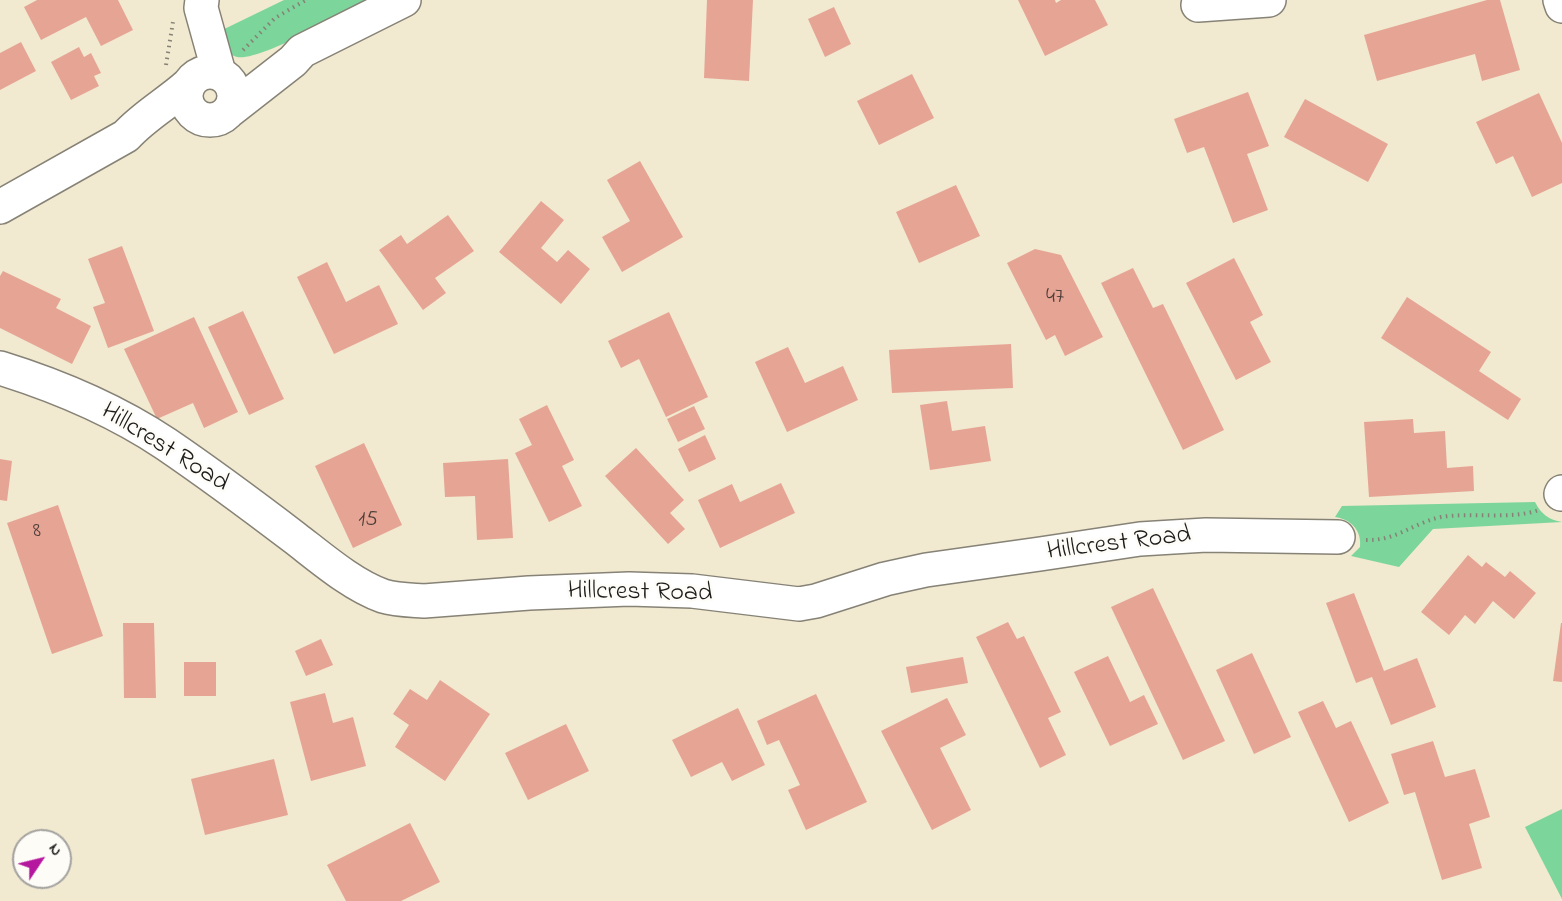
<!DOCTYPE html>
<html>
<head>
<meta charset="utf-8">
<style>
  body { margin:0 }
  #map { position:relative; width:1562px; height:901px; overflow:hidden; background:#f1e9d0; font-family:"Indie Flower",sans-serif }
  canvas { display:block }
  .north { position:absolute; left:12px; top:829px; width:60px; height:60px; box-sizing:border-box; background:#fdfcf7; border:2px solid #a3a29f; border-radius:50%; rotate:55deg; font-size:16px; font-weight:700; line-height:24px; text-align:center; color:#1c1c1c }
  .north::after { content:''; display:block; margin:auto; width:21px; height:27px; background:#b5179e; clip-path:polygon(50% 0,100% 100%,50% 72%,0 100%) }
</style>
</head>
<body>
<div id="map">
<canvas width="1562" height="901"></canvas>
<div class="north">N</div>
</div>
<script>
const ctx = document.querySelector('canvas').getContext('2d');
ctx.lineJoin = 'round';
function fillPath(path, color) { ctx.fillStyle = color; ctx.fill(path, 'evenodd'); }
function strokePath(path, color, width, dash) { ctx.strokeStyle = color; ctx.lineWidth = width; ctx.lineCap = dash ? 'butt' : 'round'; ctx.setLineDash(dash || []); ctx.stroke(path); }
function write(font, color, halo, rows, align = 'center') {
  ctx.font = font + ' "Indie Flower",sans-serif'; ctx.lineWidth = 5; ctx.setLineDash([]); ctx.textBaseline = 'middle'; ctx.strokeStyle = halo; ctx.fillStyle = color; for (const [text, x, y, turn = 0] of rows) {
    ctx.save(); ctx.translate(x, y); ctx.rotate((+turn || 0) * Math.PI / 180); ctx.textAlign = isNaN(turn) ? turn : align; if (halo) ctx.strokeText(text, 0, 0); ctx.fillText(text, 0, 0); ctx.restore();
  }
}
const green = new Path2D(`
  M284,0H371C346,12 259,62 237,57C225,54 221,44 214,34Z
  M1535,502C1541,514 1549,520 1562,522L1433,529L1399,567L1351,556L1360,547C1362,531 1351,519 1335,517L1342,506Z
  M1562,809V899L1525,827Z`);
const building = new Path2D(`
  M37,0H118L133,30L101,46L86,17L41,40L24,7Z
  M707,0H753L749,81L704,78Z
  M1018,0H1055L1056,3L1061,0H1095L1108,25L1045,56Z
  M1487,0H1500L1520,70L1482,81L1475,54L1377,81L1364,35Z
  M834,7L851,44L825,57L808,19Z
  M21,42L36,71L0,90V53Z
  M79,47L84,57L91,53L101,73L94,76L99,86L71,100L51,62Z
  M912,74L934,118L879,145L857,101Z
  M1248,92L1269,146L1247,154L1268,210L1233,223L1204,147L1187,153L1174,119Z
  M1539,93L1562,143V183L1532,197L1513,156L1496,164L1476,122Z
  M1305,99L1388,144L1368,182L1284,137Z
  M640,161L683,237L622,272L602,237L630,221L607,180Z
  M956,185L980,236L919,263L896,212Z
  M541,201L564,220L541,248L557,262L568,250L590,269L561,304L499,252Z
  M448,215L474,251L435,278L446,293L423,310L379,250L401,235L407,244Z
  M122,246L154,331L108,348L93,307L105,303L88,259Z
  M1035,249L1061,255L1103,337L1065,356L1055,335L1046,340L1007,263Z
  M1234,258L1263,315L1250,322L1271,362L1236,380L1186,283Z
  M327,262L346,302L379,285L398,324L334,354L297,277Z
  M1133,268L1153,308L1163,304L1224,430L1183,450L1101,283Z
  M3,271L61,299L56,308L91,326L72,364L0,328V276Z
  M1407,297L1491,352L1479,371L1521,399L1508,420L1381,338Z
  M243,311L284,399L249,415L208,327Z
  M669,312L708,397L666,417L639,359L621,368L608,341Z
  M194,317L238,412L204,428L193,403L157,419L124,349Z
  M1011,344L1013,388L892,393L889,350Z
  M788,347L805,383L843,366L858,400L787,432L755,362Z
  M947,401L952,431L985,426L991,461L930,470L920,405Z
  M547,405L574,460L562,466L582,506L549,522L515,453L532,445L519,419Z
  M694,406L705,429L678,442L667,419Z
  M1413,419L1414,433L1445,431L1447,468L1473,466L1474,491L1369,497L1364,422Z
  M705,435L716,459L689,472L678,449Z
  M364,443L402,525L353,548L315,466Z
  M636,448L684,500L670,513L685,529L668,544L605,476Z
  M0,459L12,461L7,501L0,500Z
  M508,459L513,538L477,540L475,496L445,497L443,463Z
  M781,483L795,513L720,548L698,500L732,484L740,502Z
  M58,505L103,636L52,654L7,523Z
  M1468,555L1482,567L1486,562L1505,577L1510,571L1536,593L1514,619L1493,601L1475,624L1465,615L1449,635L1421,612Z
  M1153,588L1225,741L1183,760L1111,607Z
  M1354,593L1384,671L1417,658L1436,707L1391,725L1372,677L1356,683L1326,603Z
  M1008,622L1017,639L1024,636L1061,712L1048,718L1066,755L1040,768L976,637Z
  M123,623H154L156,698H124Z
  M1561,623H1562V682L1553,681Z
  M321,639L333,665L306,676L295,651Z
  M1252,653L1291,737L1254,754L1216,670Z
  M1108,656L1130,702L1144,695L1158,724L1110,746L1074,672Z
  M963,657L968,683L911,693L906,667Z
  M184,662H216V696H184Z
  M440,680L490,714L445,781L395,747L409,725L393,714L410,689L427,700Z
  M325,693L333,723L353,717L366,766L311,781L290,702Z
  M816,694L867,802L806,830L788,790L800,785L779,740L767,745L757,721Z
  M947,698L966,735L940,748L971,810L932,830L881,731Z
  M1323,701L1336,728L1351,721L1389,803L1349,822L1298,712Z
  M738,708L765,765L732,781L722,762L691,777L672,740Z
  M566,724L589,771L528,800L505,753Z
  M1433,741L1445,777L1475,769L1490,817L1469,824L1482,868L1442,880L1415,792L1404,795L1391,754Z
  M274,759L288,815L205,835L191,779Z
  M410,823L440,882L401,901H346L327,865Z`);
const path = new Path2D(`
  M243,50L275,18L306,0
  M166,65L173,22
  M1366,540C1396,541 1413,523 1441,517C1472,512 1510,520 1539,510`);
const minor = new Path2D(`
  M202,0L201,8L219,73
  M1560,0L1562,6
  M1198,5L1269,0
  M186 96a24 24 0 1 1 48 0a24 24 0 1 1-48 0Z
  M229,111L293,61L302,51L404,0
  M0,207L126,136C144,116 168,103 188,85
  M0,368C58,386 115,410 166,444C210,474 253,506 295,538C321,558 352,585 383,596C396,600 410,600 424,601L529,593L629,589L692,591L799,604L816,601L885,579L926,570L1040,554L1140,539L1206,535L1338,537
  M1561,494L1562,492`);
const numberNames = [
  ["47",1055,298],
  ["15",368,521],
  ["8",37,532]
];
const streetNames = [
  ["Hillcrest Road",164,449,32],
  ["Hillcrest Road",1119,545,-7],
  ["Hillcrest Road",640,594,1]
];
fillPath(green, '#7cd59b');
fillPath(building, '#e6a594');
strokePath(minor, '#868276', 36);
strokePath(path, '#868276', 4, [1.5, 4.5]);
strokePath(minor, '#fff', 33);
write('22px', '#4e3e3a', null, numberNames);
write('26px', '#1c1c1c', '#fdfcf7', streetNames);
</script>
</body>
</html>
